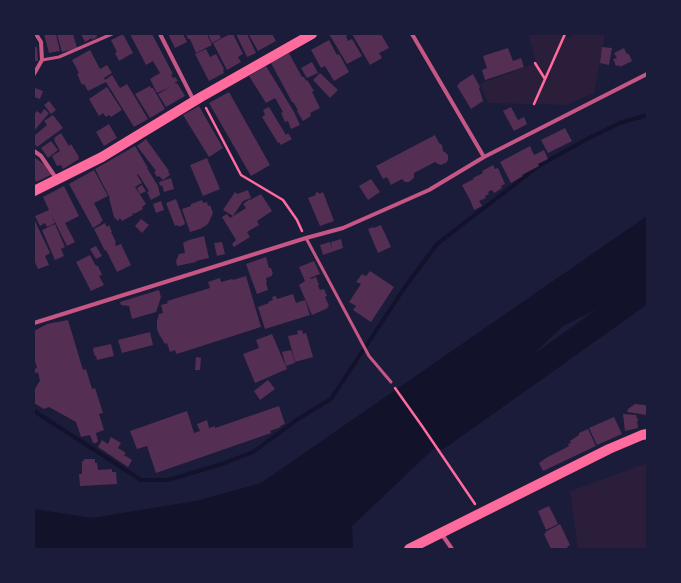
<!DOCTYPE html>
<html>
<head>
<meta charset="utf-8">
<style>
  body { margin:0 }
  #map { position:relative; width:681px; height:583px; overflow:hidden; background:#1b1b3a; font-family:Georgia,serif }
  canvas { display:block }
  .frame { position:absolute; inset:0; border:35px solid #1b1b3a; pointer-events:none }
</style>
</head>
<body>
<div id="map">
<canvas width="681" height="583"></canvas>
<div class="frame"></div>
</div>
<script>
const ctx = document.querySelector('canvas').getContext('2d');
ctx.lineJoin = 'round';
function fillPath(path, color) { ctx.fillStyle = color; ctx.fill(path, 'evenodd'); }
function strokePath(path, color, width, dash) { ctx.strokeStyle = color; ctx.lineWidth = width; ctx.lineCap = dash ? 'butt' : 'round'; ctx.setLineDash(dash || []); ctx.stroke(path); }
const green = new Path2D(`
  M528,34H565L568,38L576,34H605L594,93L567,105L488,103L480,84L536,63Z
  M647,463V549H578L570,491Z`);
const water = new Path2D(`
  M647,216V289H637L563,326L352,526L353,549H34V509L92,518L196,501L261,483Z`);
const stream = new Path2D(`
  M34,411L141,480H168L222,464L253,452L298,419L331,399L405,287L437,244L540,165L589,138L620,123L647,115`);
const river = new Path2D(`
  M439,437L647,289`);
const building = new Path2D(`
  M44,34H56L60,51L49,53Z
  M57,34H73L77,48L62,52Z
  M81,34H96L97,37L92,40V38L85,42Z
  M123,34L133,53L119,61L115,53L117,52L111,40Z
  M130,34H152L173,74L171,75L173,78L175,77L178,81L175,82L176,84L177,83L185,96L166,107L158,94L170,87L157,93L150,79L160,73L153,61L146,65Z
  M168,34H183L187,42L175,48Z
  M186,34H207L212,45L196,53L190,39H188Z
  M208,34H219L221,38L212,43Z
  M230,34H233L243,54L238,57L241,62L227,70L213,43Z
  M236,34H247L256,53L247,57Z
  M250,34H272L276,41L258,51L249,35Z
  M329,34H350L346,36L348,41L352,39L362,56L347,64Z
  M352,34H381L389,48L379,53L382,58L370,65Z
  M329,40L337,55L339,54L349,72L334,81L325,66L321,68L311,50Z
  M34,47H37L38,61H34Z
  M602,47L612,48L609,65L600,63Z
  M508,48L513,61L521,58L524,67L485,80L482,70L487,68L483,56Z
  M624,48L627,54H629L632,61L620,67L619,65L616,66L613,59L617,58L614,53Z
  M206,49L210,57L216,54L224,69L223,70L224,73L209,81L195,54Z
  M90,50L100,69L107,65L112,73L104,78L105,80L112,75L120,88L127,84L148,119L134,127L106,82L88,91L84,84L82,85L77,74L79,73L72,60Z
  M289,53L302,77H304L306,81L307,80L314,91L312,92L320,108L310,113L311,116L303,121L297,111L298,110L293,102H292L271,63Z
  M312,62L318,73L307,78L301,68Z
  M266,66L294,112L300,125L291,129L288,121L285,122L281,113L283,112L275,98L266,103L249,76Z
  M320,73L338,90L330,98L313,80Z
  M473,74L480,87L479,88L483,101L471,109L457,86L459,84V83Z
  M150,86L151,88H153L165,109L150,118L135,94Z
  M107,87L122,110L111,117L109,115L106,117L103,113L99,116L89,99Z
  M35,88L43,91L40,99L34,97Z
  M229,92L270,165L251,176L209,103Z
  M49,101L56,110L51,114L44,105Z
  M199,106L223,148L209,157L183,115Z
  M269,107L286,135L288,133L292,139L281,145L279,142L278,143L262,117L265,115L263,110Z
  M511,107L518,120L524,117L527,124L514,131L503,111Z
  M44,109L49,113L34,131V114L37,111L41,114Z
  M53,115L63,128L37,147L34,143V136L47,125L44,121Z
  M109,124L117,138L104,146L96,132Z
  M565,128L572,141L548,153L541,140Z
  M61,133L69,146L71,144L79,157L78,158L79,159L63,169L61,165L57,166L52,156L60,151L54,140L55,139L54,138Z
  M435,135L439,143L442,145L443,151L445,152L448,155V160L446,163L441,165L438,164L435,162L414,173V178L409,182H405L402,179L391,185L387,177L383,179L376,166Z
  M146,139L169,171L168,172L170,175L163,180L159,176L157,177L154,172L156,171L137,146Z
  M51,141L58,150L48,158L41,148Z
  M135,146L148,168H147L158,186L160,195L151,200L147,192L149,191L138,174L137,175L142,183L135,187L146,204L142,207L143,209L134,214L133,213H132L133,215L122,221L120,218L118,221L114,217L109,198H110L95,169Z
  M530,146L534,155L544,150L548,159L538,164L539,166L522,175L523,176L511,183L500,162Z
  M34,157L46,166L55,173L36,182L34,178Z
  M207,158L220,189L203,196L190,165Z
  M493,165L495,169L498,168L505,184L501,186L502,188L494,193L492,190L488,192L489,194L485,196L486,198L479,201L482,206L474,210L471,202L462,185L474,179L473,178L483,173L482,171Z
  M94,170L108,196L94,203L103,221L100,222L101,223L93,228L69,184Z
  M171,178L174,189L164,192L162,185L160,186L159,182Z
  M371,179L380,192L368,200L359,186Z
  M142,185L146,191L140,194L137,188Z
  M64,186L79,216L65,223L75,242L67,246L50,212L55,223L47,227L45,223L40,226L35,216L49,210L43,197Z
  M248,190L251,198L243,201L233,216L223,210L235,192L237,194Z
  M318,192L319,194L323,192L334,221L320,226L308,198L316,195L315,193Z
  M261,194L272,211L257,221L259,225L247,232L250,237L234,247L232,244L236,240L222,217L227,214L230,218L246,208L243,204L250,199V200Z
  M176,199L185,223H184L185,224L179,227L178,225L175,226L166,203Z
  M202,200L203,203L207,202L208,206L210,205L213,213L208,224L200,229L190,232L182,209L191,206V204Z
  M161,201L164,210L156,213L153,204Z
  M141,219L149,225L142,233L135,226Z
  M34,221H35L50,253L45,256L49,265L38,269L34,260Z
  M105,223L107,227L109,225L112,232H111L116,242L115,243L116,246L121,244L131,265L117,272L106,250L105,251L94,229Z
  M55,224L65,247L61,249L64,256L55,260L42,230Z
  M381,225L391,247L378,253L368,229L373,227L374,228Z
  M204,236L209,258L196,261V262L177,266L176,261L179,254L185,253L183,243L189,240Z
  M341,239L343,248L323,255L320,245L330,242L332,249L331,242Z
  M222,242L225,254L217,256L214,243Z
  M96,246L102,256L96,259L90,249Z
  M90,255L96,266H98L102,275L99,276L104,285L91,291L76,262Z
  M266,257L269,268H271L273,274H272V276L266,278L267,282L266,283L268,290L257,294L246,264Z
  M314,261L320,274L310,278L311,279L316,277L319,285L316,287L318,286L320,290L324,289L327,296L325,297L329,306L327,307L328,308L312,315L299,285L305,281L299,267Z
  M370,271L394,287L371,322L353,310L356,306L349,302L361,284L356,282L362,274L366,276Z
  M246,276L261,327L183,352L176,354L175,350L170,352L167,343L165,344L159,334L157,329V321L159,314L163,313L161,305L168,303L167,301L210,288L208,282L220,278L221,282L232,279L233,280Z
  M159,290L161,297L156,312L132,319L129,306L121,305L120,302Z
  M293,294L296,303L305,300L310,315L265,329L258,307L269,303L268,302L273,300L272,297L276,296L277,299Z
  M68,320L83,370L86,369L92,389L95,388L103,413L99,414L104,430L96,433L98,441L96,443H93L90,435L81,437L76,422L49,407L44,409L34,403V391L39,382L40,381L38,372L34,374V369L37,368L34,358V331L47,324Z
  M302,330L303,334L306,333L307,336L313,357L295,362L288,336L298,334L297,331Z
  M150,332L153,345L122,353L118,340Z
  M272,334L287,369L255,383L243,354L259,348L256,340Z
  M111,344L114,356L97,360L96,356H95L93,350H94L93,348Z
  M291,350L295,363L286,366L282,352Z
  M196,357L201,358L200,370H195Z
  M268,380L275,389L260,400L254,391Z
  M635,404L645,405L647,408V415L627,412L628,409Z
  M279,406L285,424L280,426L281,427L270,431L271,433L156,473L147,446L137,449L130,431L187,411L194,433L200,431L197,424L207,420L209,428L215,426V428Z
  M623,414L636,415L637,419L638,418V421H637L638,428L625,431Z
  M614,417L622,434L597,445L589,428Z
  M588,429L596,446L543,471L539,463L546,458L569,446L568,444L571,443L570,441L579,435V433Z
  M111,437L121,443L118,448L126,453L124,455L132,460L128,467L98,447L102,440L108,444Z
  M84,459H95V463H97L98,470L112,469V472H116L117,484L80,486L79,474H82V461H84Z
  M549,506L558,524L546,530L538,511Z
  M560,524L570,545L567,547L569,549H551L544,534L546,533L545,532Z`);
const path = new Path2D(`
  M535,63L545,79
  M534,104L565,34
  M206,108L241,175L283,200L297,220L302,231
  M395,388L422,426L475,504`);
const service = new Path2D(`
  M42,60L59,57L112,34
  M306,238L369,356L391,382`);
const minor = new Path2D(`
  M160,34L194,101
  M412,34L484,157L647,74
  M34,74L42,60L41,42L36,34
  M34,151L41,156L56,178
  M34,323L306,238L343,228L429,190L484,157
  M441,533L452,549`);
const primary = new Path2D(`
  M34,191L102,157L201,97L312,34
  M409,549L609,449L642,435L647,434`);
fillPath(green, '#2a1e3b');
fillPath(water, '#12122b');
strokePath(stream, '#12122b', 4);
strokePath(river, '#12122b', 25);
fillPath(building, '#542f53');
strokePath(path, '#ff6b9d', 2.5);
strokePath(service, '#c65784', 3);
strokePath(minor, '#c65784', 4);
strokePath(primary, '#ff6b9d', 10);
</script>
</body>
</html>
